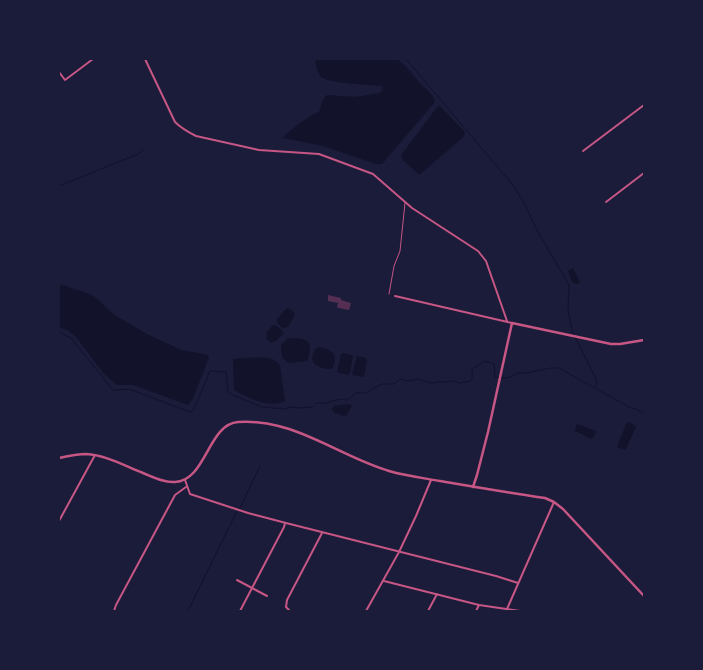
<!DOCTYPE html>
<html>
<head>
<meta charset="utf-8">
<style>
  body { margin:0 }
  #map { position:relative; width:703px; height:670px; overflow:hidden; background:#1b1b3a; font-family:Karla,sans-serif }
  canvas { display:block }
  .frame { position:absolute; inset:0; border:60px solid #1b1b3a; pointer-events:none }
</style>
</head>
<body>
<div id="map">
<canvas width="703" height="670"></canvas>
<div class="frame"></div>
</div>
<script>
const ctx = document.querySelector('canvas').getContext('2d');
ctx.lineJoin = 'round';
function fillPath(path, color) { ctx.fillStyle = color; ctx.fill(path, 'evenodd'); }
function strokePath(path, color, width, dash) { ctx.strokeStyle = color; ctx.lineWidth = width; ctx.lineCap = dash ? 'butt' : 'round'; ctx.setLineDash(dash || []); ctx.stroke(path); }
const water = new Path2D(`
  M315,59H397C407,66 411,73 419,82C425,89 433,93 435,102L382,164H376L323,146L283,138C288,131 311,114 319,112L323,100L327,95L355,97L379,93L382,91L383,87L380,86C369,85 327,83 321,77C317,72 316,65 315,59Z
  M438,106H440L465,132L464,136L461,139L419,175L401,158L402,154Z
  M573,268L580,282L577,284L572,282L568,271Z
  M59,284L90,294L99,300L113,314L147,334L181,350L208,355L209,357L193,399L188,405L133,385H117L103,373L77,338L69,331L59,327Z
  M287,308L292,310L295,314L290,324L286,328L281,327L277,322V319Z
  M273,325L277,326L284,333L276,341L271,343L266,338L267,332Z
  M288,338C307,338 315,340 307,361L288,363C281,358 281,353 281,345Z
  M319,347C332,350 340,354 332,369C318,369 306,363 316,348Z
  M343,353L351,355L353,356L350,373L348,375L337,372L341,354Z
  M357,356L366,358L367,361L364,377L353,375L352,374Z
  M244,358C256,358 273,355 280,365L285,401C269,409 249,398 234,390L233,359Z
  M347,404L352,405L347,415L344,416L335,413L332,410L334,406Z
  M627,422L633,424L636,426L635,429L626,449L624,450L617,447Z
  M577,424L596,431L593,438L591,439L575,431V429Z`);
const stream = new Path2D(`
  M406,59L513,185L523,201L538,232L569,285L568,309L572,331L597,381L596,387
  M59,186L138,154L143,150
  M59,332L72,339L113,390L129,389L190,412L194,409L210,371L226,372L228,392L233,395L262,407L285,409L290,407L298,408L312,407L316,403H326L340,399L347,400L356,393H366L382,384H394L400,379L408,381L419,379L430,383L453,381L460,383L470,381L472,379V369L485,361L494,364L495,377L507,378L519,373H526L551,368H559L631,408L636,409L644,414
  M644,418V421
  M240,508L260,466
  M188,611L236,513`);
const building = new Path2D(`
  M328,295L341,298V300L351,303L349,310L339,308L337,307L338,303L328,301Z`);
const service = new Path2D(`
  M389,294L394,266L400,251L405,203`);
const minor = new Path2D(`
  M145,59L175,122C182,129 188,132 196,136L259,150L319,154L373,174L412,208L478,251L486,261L507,321
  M59,72L65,80L93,59
  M583,151L644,105
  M606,202L644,173
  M395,296L512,323
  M185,480L190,494L248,513L286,523L496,576L518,583
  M59,521L95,455
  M237,580L267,596
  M384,581L479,605L520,611
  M507,609L554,502
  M114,611L116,605L175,495L186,487
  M240,611L284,527L285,523
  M290,611L286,607L287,600L322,533
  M366,611L399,552L416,516L431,480
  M428,611L437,594
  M476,611L479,605`);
const tertiary = new Path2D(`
  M59,458C68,456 77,454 86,454C106,455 125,466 143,473C153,477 164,483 175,482C206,481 208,424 238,422C294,418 338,456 389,471C406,476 423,478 440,481C475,487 510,493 545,498L554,502L563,509L644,596
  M473,487L477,475L488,432L512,323L611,344H620L644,340`);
fillPath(water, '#12122b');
strokePath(stream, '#12122b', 1);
fillPath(building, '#542f53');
strokePath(service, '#c65784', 1);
strokePath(minor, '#c65784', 2);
strokePath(tertiary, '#c65784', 2.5);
</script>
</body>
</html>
